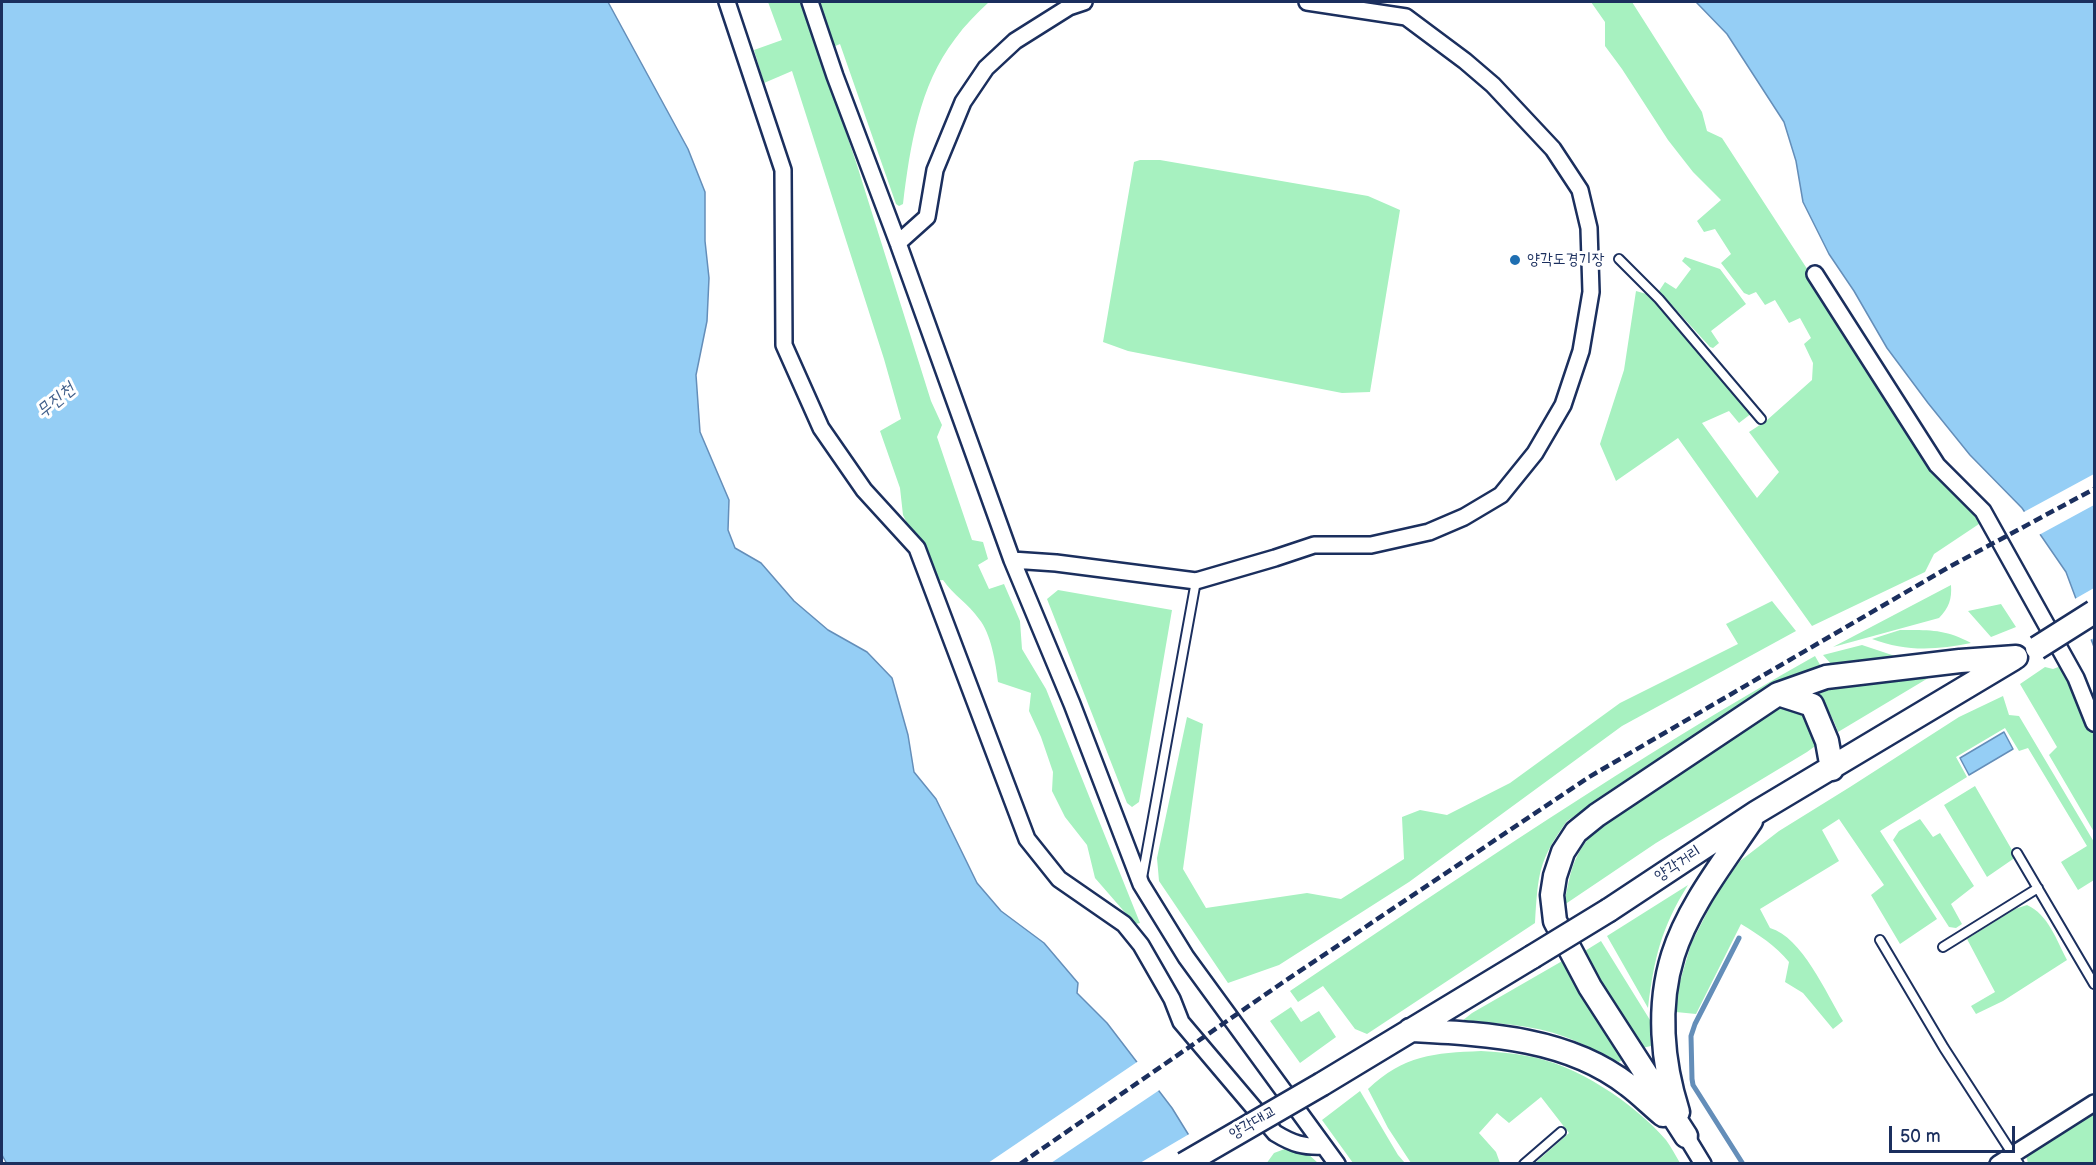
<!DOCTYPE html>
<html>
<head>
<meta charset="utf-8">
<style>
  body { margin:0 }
  #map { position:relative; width:2096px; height:1165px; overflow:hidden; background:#fff; font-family:"Balsamiq Sans",sans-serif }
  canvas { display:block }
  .frame { position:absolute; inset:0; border:3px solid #1b2f5e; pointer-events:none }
  .scale { position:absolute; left:1889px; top:1126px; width:126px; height:27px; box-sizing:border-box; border:3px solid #1b2f5e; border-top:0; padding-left:8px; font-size:18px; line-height:21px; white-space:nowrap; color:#1b2f5e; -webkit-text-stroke:4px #fff; paint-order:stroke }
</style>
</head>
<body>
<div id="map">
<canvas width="2096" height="1165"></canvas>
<div class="frame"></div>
<div class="scale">50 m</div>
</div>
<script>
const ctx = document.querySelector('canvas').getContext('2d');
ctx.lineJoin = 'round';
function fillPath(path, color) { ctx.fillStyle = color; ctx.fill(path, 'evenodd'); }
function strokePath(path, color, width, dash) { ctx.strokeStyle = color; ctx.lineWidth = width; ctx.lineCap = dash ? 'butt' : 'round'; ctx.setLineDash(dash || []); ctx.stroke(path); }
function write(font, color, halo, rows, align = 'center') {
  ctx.font = font + ' "Balsamiq Sans","Poor Story",sans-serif'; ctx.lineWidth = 6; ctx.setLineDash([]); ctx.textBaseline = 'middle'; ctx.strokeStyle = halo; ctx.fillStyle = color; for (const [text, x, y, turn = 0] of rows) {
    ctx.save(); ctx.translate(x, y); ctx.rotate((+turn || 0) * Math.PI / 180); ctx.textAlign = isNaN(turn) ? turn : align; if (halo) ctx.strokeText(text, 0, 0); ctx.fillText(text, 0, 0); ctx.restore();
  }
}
const green = new Path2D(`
  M768,2H989C977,13 965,25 955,39C919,86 910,147 903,204L899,206L896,204L840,44L819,53L856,162L931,401L942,425L937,437L972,540L983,542L988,559L978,565L989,589L1004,584L1020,621L1022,649L1046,689L1140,923L1135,924L1095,878L1087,845L1065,817L1052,791L1053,772L1041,737L1029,711L1031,693L998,682C996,664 991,633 979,619C969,604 953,595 943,580L935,581L903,515L900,488L880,431L901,419L884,359L792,71L764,83L754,50L782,40Z
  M1591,2H1632L1702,112L1707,131L1722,138L1815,281L1982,522L1934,554L1925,572L1812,626L1678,438L1616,481L1600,444L1624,370L1636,291L1650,295L1668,313L1752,413L1739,423L1729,411L1702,423L1757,498L1779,472L1749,432L1766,421L1812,380L1813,363L1804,344L1811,338L1800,318L1789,323L1775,300L1765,305L1756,292L1749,295L1744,293L1721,263L1731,254L1715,229L1704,232L1697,221L1721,200L1693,172L1668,140L1622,69L1605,46V22Z
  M1140,160H1160L1368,196L1400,210L1370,392L1342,393L1128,351L1103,342L1134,162Z
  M1685,257L1720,269L1746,304L1711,331L1719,343L1713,348L1710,347L1659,291L1665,282L1676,289L1691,269L1682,261Z
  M1951,585C1952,599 1949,608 1939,618L1833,647Z
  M1058,590L1172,610L1139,802L1132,807L1127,803L1047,599Z
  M1772,601L1796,631L1622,726L1409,882L1279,965L1228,983L1159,881L1157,858L1187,717L1203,724L1183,869L1206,908L1307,893L1341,899L1404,859L1402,817L1420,810L1447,815L1510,783L1620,703L1738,644L1726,624Z
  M2001,604L2016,627L1991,637L1968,611Z
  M1900,630C1930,630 1945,629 1971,643C1937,650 1906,652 1872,639Z
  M1862,645L1898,657L1832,665L1823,655Z
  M1815,656L1823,670L1749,700L1567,821C1538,861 1538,875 1535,923L1367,1034L1355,1029L1323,986L1298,1002L1290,991C1463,875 1634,758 1815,656Z
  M2061,666L2076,685L2094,732V832L2049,755L2057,747L2020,684L2045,667L2053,669Z
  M1940,671L1838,732C1833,718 1829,709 1818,701L1816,695L1821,689Z
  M2003,696L2009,715L2019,716L2094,842V880L2078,890L2061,862L2087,846L2028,748L2019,751L2005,728L1956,757L1967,777L1880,831L1937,919L1900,944L1871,895L1884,885L1839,819L1822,830L1839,861L1760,909L1770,928C1802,937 1826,993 1843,1021L1833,1029L1803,993L1785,982L1789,962C1775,945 1759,935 1741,924L1696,1014L1676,1012L1679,985L1691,944L1718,891L1740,861L1779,831L1850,787L1959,717Z
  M1782,707C1809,716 1808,719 1818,744L1807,752L1656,843L1564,905C1571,871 1572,855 1597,829Z
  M1975,786L2016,857L1987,877L1944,805Z
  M1920,819L1933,837L1940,833L1974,886L1951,904L1962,924L1956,928L1949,927L1893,840L1899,831Z
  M1688,885C1661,928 1654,959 1648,1008L1607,936Z
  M2027,905C2048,914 2057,941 2067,960L2003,1001L1976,1014L1971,1006L1995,992L1967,939L2015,909Z
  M1601,941L1650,1020L1651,1046L1642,1048L1580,954Z
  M1564,960L1622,1060L1619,1062C1603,1055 1588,1046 1573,1040C1538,1025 1500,1023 1462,1021L1472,1013Z
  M1291,1007L1301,1022L1319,1011L1336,1037L1300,1063L1270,1021Z
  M1481,1051C1496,1052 1512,1053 1527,1056C1576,1064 1634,1103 1666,1140C1671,1147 1676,1156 1680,1163H1535L1569,1133L1541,1097L1509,1123L1497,1113L1479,1133L1496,1152L1500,1163H1411L1388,1128L1368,1089C1404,1055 1434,1053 1481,1051Z
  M1360,1091L1398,1155L1405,1163H1353L1322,1120Z
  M2094,1111V1163H2028L2026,1156L2035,1148Z
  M1290,1147L1307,1153L1318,1163L1266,1164L1274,1153Z`);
const water = new Path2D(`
  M2,2H608L688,149L705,192V241L709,278L707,321L696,375L700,432L729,500L728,530L735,548L761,563L794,601L828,630L867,652L892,678L908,735L914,772L936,799L977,883L1001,911L1044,943L1078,983L1077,993L1107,1023L1172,1108L1206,1163L7,1164L2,1155Z
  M1696,2H2094V647L2066,572L2022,508L1970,455L1928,403L1887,348L1854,291L1829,254L1803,202L1796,161L1784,122L1727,34Z
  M2004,732L2013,749L1969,775L1960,758Z`);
const pier = new Path2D(`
  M2094,474V505L2037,536L2022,513Z
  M2094,588V638L2088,641L2073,600Z
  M1140,1060L1161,1089L1051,1163H988Z
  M1191,1133L1209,1164L1140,1163L1179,1140Z`);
const stream = new Path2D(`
  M1739,938L1695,1024L1691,1036L1692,1079L1693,1085L1743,1164`);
const service = new Path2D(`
  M1619,259L1659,299L1761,419
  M2017,853L2094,984
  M1142,878L1196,581
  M1880,940L1944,1048L2019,1164
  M1943,947L2038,888
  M1524,1164L1561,1132`);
const minor = new Path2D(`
  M727,2L783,170L784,345L821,428L864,490L917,548L1027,839L1059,879L1124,924L1141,945L1172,999L1181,1022L1275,1133C1293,1144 1303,1147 1324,1146
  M810,2L835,76L898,243L1012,560L1072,704L1141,884L1186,957L1337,1164
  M898,243L927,217L935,170L963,102L986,68L1015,41L1069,7L1084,2
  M1815,274L1937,465L1983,511L2076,678L2094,723
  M1012,560L1056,563L1196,581L1275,558L1314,545H1371L1429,532L1464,517L1501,495L1535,453L1563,405L1581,351L1591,292L1589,228L1580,190L1553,149L1493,85L1465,61L1406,17L1307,2
  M1686,1136L1703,1164
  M1998,1164L2094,1103`);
const primary = new Path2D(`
  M1778,694L1812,705L1827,741L1832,769
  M1609,910L1757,812L2013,659
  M1410,1030C1484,1034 1567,1037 1628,1085C1640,1094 1651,1105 1663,1115
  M1322,1084L1532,957
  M1678,1112C1662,1062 1657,1006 1673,955C1688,907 1723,863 1751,821
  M1686,1136L1590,987L1555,921L1552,895L1555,876L1563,852L1576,832L1597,815L1778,694L1826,677L1960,661L2016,657`);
const rail = new Path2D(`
  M1020,1164L1282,983L1589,777L1949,567L2094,489`);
const primaryBridge = new Path2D(`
  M2037,648L2094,612
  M1532,957L1609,910
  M1184,1164L1322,1084`);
const markers = [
  [1515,260,6,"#1f6fb2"]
];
const poiNames = [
  ["양각도경기장",1527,260]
];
const streetNames = [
  ["양각거리",1678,864,-33],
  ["양각대교",1253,1123,-30]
];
const waterNames = [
  ["무진천",56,401,-40]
];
fillPath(green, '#a7f1c0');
fillPath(water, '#95cef5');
strokePath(water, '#648eb9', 1.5);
fillPath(pier, '#fff');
strokePath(stream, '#648eb9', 5);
strokePath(service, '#1b2f5e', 12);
strokePath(minor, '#1b2f5e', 20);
strokePath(primary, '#1b2f5e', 27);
strokePath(service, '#fff', 8);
strokePath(minor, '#fff', 15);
strokePath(primary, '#fff', 22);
strokePath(rail, '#1b2f5e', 4.5, [9, 4.5]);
strokePath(primaryBridge, '#1b2f5e', 27, []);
strokePath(primaryBridge, '#fff', 22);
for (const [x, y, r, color] of markers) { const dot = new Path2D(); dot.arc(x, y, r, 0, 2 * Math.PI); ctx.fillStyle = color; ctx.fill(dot); strokePath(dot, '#fff', 2); }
write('16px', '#1b2f5e', '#fff', poiNames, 'left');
write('16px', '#1b2f5e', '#fff', streetNames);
write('italic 18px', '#405f8b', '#fff', waterNames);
</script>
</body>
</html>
